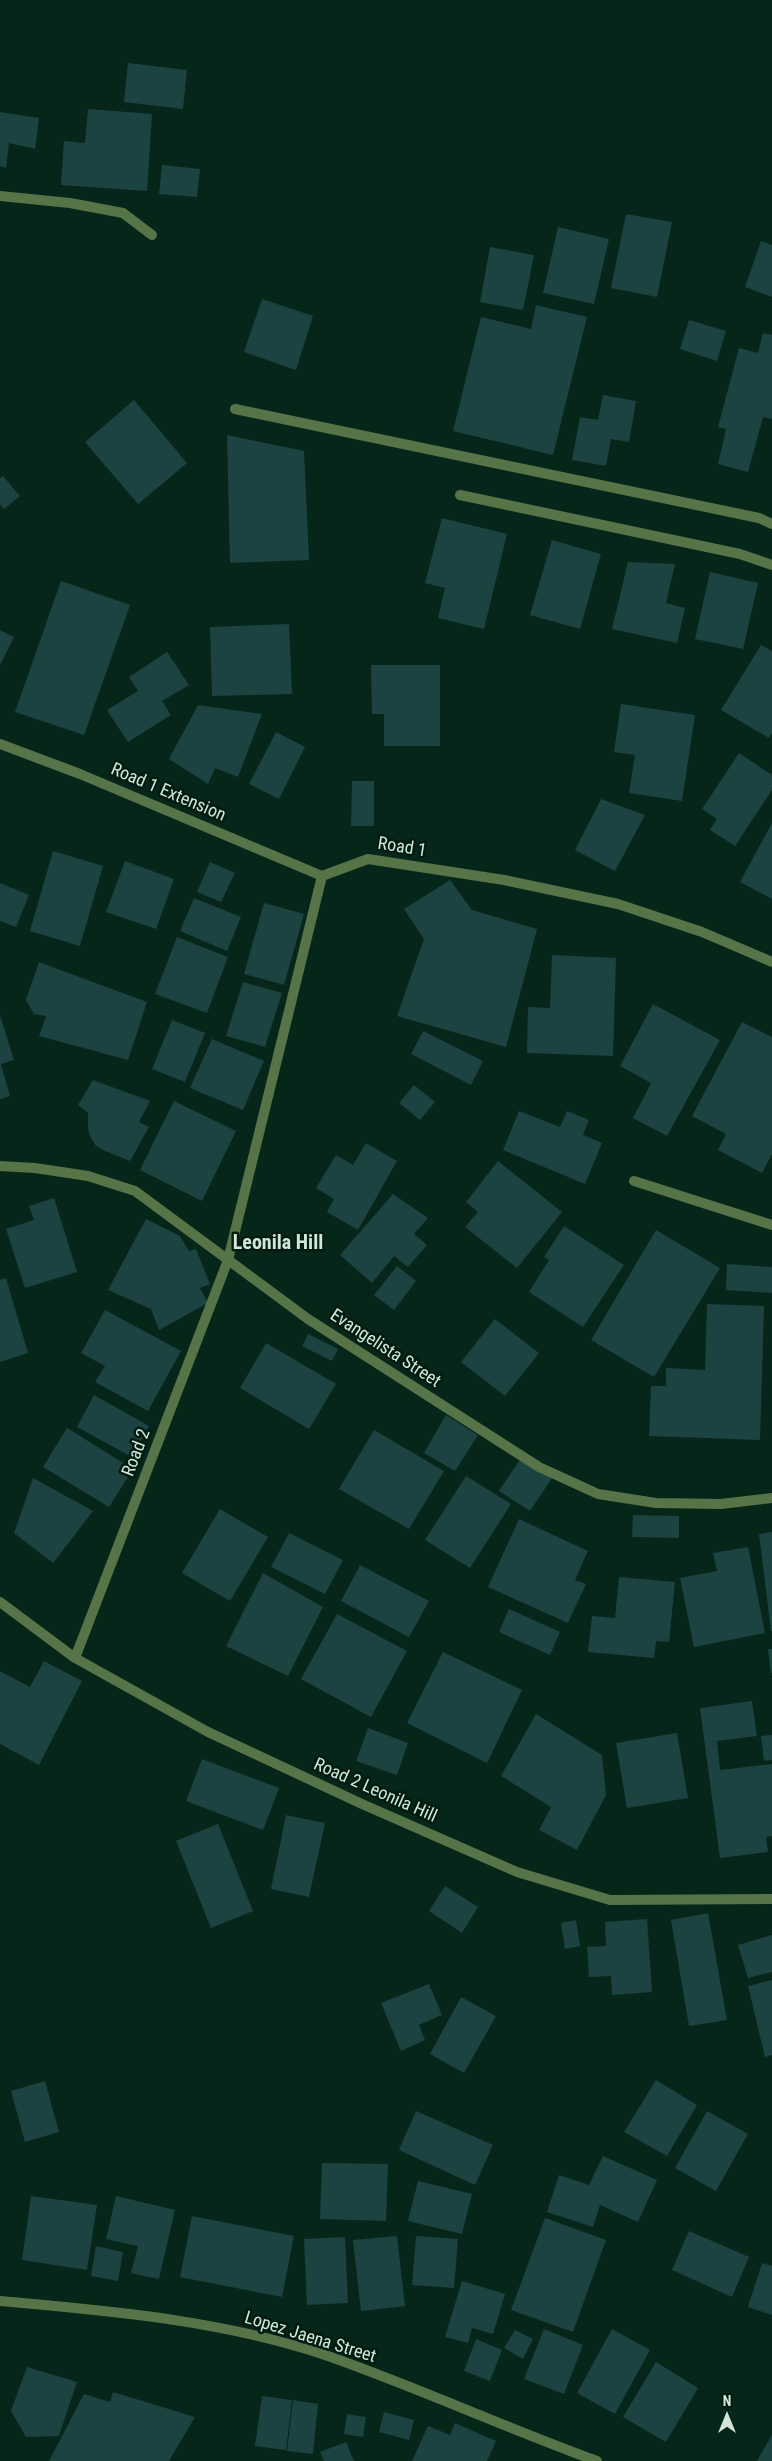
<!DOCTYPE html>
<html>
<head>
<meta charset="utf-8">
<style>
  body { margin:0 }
  #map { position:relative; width:772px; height:2461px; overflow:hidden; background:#07261a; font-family:"Roboto Condensed",sans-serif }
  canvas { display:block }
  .north { position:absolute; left:702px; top:2391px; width:50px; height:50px; -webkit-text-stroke:4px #001c11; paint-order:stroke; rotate:0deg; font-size:14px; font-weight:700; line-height:20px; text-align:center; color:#d3e4db }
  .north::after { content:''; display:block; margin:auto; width:18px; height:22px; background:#d3e4db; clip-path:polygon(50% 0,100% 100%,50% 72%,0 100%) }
</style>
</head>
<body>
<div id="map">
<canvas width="772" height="2461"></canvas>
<div class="north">N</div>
</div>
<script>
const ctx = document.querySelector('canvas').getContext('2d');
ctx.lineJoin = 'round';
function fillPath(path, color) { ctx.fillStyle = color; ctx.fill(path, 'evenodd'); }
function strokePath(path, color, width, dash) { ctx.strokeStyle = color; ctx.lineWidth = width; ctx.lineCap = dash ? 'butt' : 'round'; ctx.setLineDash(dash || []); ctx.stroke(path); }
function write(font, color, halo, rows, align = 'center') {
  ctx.font = font + ' "Roboto Condensed",sans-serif'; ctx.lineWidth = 5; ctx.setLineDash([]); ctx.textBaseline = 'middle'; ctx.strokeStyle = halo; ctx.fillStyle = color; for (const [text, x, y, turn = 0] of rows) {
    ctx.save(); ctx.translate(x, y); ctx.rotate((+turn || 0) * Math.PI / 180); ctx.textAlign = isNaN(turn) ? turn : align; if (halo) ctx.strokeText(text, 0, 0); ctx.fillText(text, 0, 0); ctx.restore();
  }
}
const building = new Path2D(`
  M128,63L187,70L183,109L124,102Z
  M88,109L152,114L147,191L61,185L64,141L85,143Z
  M0,112L39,118L35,149L9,143L6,168L0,166Z
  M162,165L200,169L197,197L159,194Z
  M626,214L672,222L657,297L611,288Z
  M558,227L609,239L594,304L543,293Z
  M761,241L772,245V297L745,287Z
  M490,247L534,255L523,310L480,302Z
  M262,299L313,316L296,370L244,352Z
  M536,305L587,317L553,455L453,431L481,317L531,329Z
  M689,320L726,331L717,361L680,349Z
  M763,333L772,335V419L763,417L748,472L718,464L726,429L718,427L739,348L758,353Z
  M603,395L636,401L629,442L611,439L606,466L572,460L580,417L598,420Z
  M134,400L187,463L138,504L85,442Z
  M227,435L304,451L309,560L230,563Z
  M3,476L20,496L4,509L0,504V478Z
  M442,518L507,534L484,629L438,618L445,588L425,583Z
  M552,540L601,554L580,629L530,615Z
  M628,562L675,564L666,603L685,608L677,643L612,629Z
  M710,572L758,583L743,649L695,639Z
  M61,581L130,605L84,735L15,712Z
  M289,624L292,694L212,696L210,627Z
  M0,630L14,637L0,665Z
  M761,645L772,651V733L769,738L721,710Z
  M167,652L189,685L162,701L171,715L128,742L107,710L138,691L129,677Z
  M371,665H440V746H384V714H372Z
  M621,704L695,715L682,801L629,793L635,755L614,752Z
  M198,705L262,714L238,777L215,768L208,784L169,759Z
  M276,732L305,747L279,799L249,784Z
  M739,753L772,775V790L735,846L710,830L717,819L702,809Z
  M352,781H374V826H351Z
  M601,799L645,815L615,871L575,850Z
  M772,823V899L740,882Z
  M53,851L103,866L80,946L30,931Z
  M125,861L174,879L156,929L106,912Z
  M210,862L235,873L221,902L197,892Z
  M450,880L472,910L537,929L506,1047L397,1016L424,939L404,909Z
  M0,883L29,895L16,927L0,921Z
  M194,898L241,917L227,951L180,931Z
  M264,903L304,914L284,985L244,974Z
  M177,937L228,957L207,1013L155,994Z
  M552,955L616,958L613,1056L527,1053L528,1007L550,1008Z
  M39,962L147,1002L128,1060L39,1036L46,1016L34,1014L26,1000Z
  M243,982L282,993L265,1047L226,1036Z
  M653,1004L720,1040L667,1136L633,1118L651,1083L620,1066Z
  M0,1015L14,1060L1,1064L10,1096L0,1099Z
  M172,1020L205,1033L185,1082L152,1069Z
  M742,1022L772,1037V1154L762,1173L718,1150L726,1134L692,1116Z
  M423,1031L483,1061L471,1085L411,1054Z
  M212,1039L264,1061L243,1110L190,1088Z
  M93,1080L150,1101L139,1122L149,1127L130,1161L103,1150L96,1146L90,1136L88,1128V1113L78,1105Z
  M414,1085L435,1102L420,1120L399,1103Z
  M174,1101L236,1131L202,1201L140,1170Z
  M519,1111L560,1127L567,1111L589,1120L583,1135L602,1143L585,1184L503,1150Z
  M366,1143L397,1161L358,1230L327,1212L334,1199L316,1188L336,1155L353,1165Z
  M498,1161L562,1212L517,1268L465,1227L478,1212L466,1202Z
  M393,1194L428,1218L414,1234L427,1245L408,1267L394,1256L372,1283L340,1255Z
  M54,1198L77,1272L25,1288L6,1229L34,1220L29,1206Z
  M146,1219L180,1236L189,1251L196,1249L210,1284L200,1288L208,1303L159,1330L151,1309L108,1290Z
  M564,1226L624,1265L583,1327L529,1292L549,1260L544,1257Z
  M656,1230L720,1268L654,1377L591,1340Z
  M727,1264L772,1267V1293L726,1290Z
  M397,1266L416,1281L394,1310L374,1295Z
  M6,1278L28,1353L0,1362V1280Z
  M707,1304L764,1306L760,1440L649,1436L651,1386H666V1368L705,1370Z
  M105,1310L181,1351L148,1411L95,1382L105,1366L81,1353Z
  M495,1319L539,1353L505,1396L461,1362Z
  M308,1334L338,1349L332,1361L302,1346Z
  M266,1343L336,1384L309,1429L240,1388Z
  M94,1395L149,1426L132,1457L77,1427Z
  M446,1415L478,1435L455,1471L424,1453Z
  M67,1428L133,1469L109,1507L43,1467Z
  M374,1430L444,1471L409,1529L339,1489Z
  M521,1458L552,1478L530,1511L499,1491Z
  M466,1476L511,1504L470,1568L425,1540Z
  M33,1478L93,1511L53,1563L14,1533Z
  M220,1509L268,1537L230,1601L182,1573Z
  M633,1515L679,1516V1538L632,1537Z
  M519,1519L588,1551L575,1580L586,1584L568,1623L488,1587Z
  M772,1532V1631H771L759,1534Z
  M289,1533L343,1560L325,1594L271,1567Z
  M748,1547L765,1633L694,1647L680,1578L717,1571L713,1553Z
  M360,1565L429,1601L409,1637L341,1601Z
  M263,1573L323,1607L288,1676L226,1646Z
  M619,1577L675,1582L669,1642L656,1641L654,1658L588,1652L592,1616L615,1618Z
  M509,1609L560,1632L550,1655L499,1632Z
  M337,1614L407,1651L371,1717L301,1679Z
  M768,1649H772V1673H771Z
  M443,1652L522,1690L487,1763L407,1723Z
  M44,1661L82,1681L39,1765L0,1744V1671L30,1687Z
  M752,1701L757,1736L717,1741L720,1770L772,1764V1836L766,1837L768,1852L720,1858L700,1708Z
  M536,1714L602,1755L606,1795L577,1850L539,1830L551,1807L501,1776Z
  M368,1728L408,1743L397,1775L356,1761Z
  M677,1733L688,1798L627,1808L616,1743Z
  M772,1735V1760L764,1761L761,1736Z
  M202,1759L279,1788L263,1830L186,1801Z
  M286,1815L325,1823L309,1897L271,1889Z
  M218,1824L253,1911L211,1928L176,1841Z
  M445,1886L478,1907L462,1933L429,1911Z
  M708,1913L727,2020L689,2026L671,1920Z
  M647,1919L652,1992L612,1995L611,1976L589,1977L587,1947L606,1946L605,1922Z
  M576,1920L580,1946L565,1949L561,1923Z
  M772,1935V1972L748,1978L738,1945Z
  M772,1980V2055L765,2057L748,1986Z
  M429,1984L442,2015L419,2025L425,2040L401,2051L381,2003Z
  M461,1997L496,2016L464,2073L430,2054Z
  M656,2080L697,2105L667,2156L624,2132Z
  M45,2081L59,2132L25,2142L11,2091Z
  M416,2111L493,2145L475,2185L399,2150Z
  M707,2111L748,2134L716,2191L675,2168Z
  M603,2156L657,2180L638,2222L600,2205L593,2227L547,2212L559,2175L589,2185Z
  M322,2163L388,2164L386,2221L320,2219Z
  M418,2181L472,2194L462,2234L408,2221Z
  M31,2196L97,2205L87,2270L22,2260Z
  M116,2196L175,2210L159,2279L131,2273L138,2246L106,2239Z
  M192,2216L294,2236L282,2297L180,2277Z
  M545,2218L606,2240L573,2332L511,2310Z
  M689,2231L749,2257L732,2297L672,2270Z
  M397,2236L405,2306L361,2311L353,2240Z
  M416,2236L458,2239L454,2288L412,2285Z
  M345,2237L348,2303L307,2305L304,2239Z
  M96,2246L123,2252L118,2281L91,2276Z
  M762,2263L772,2266V2315L748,2307Z
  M462,2281L505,2294L493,2334L472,2328L468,2343L445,2337Z
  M544,2329L583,2345L564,2394L524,2379Z
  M612,2329L650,2350L615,2414L577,2393Z
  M515,2330L533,2339L523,2359L504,2348Z
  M476,2339L502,2350L490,2381L464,2371Z
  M656,2362L698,2388L666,2442L623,2417Z
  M27,2367L77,2382L59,2436L26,2437L11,2411Z
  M113,2392L195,2417L169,2461H49L84,2394L110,2402Z
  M262,2396L292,2400L286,2450L255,2446Z
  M293,2400L318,2404L313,2454L287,2451Z
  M384,2412L414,2420L409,2440L379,2432Z
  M347,2414L366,2417L363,2437L344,2434Z
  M455,2423L496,2441L487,2461H412L428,2426L450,2435Z
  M772,2435V2461H757Z
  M346,2442L354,2461H324L320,2452Z`);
const minor = new Path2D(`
  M0,196L70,203L123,213L152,235
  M235,409L759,518L772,524
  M460,495L740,554L772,565
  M0,744L80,774L322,876
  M322,876L368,859L504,880L618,904L702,932L772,962
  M634,1181L772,1225
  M0,1602L75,1658L208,1732L362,1804L517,1872L610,1900L772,1899
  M75,1658L228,1260L322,876
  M0,2301C110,2311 223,2320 328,2356C419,2388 506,2428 597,2461`);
const tertiary = new Path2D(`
  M0,1166L35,1168L88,1176L135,1191L308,1319L539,1467L598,1494L656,1503L721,1504L772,1498`);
const streetNames = [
  ["Road 1 Extension",168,793,23],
  ["Road 1",402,848,9],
  ["Evangelista Street",385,1349,33],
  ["Road 2",137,1453,-69],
  ["Road 2 Leonila Hill",375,1791,24],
  ["Lopez Jaena Street",310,2338,17]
];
const quarterNames = [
  ["Leonila Hill",278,1244]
];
fillPath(building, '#1c4341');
strokePath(minor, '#567447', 10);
strokePath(tertiary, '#567447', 10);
write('18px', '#d3e4db', '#001c11', streetNames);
write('bold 20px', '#d3e4db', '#001c11', quarterNames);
</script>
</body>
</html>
